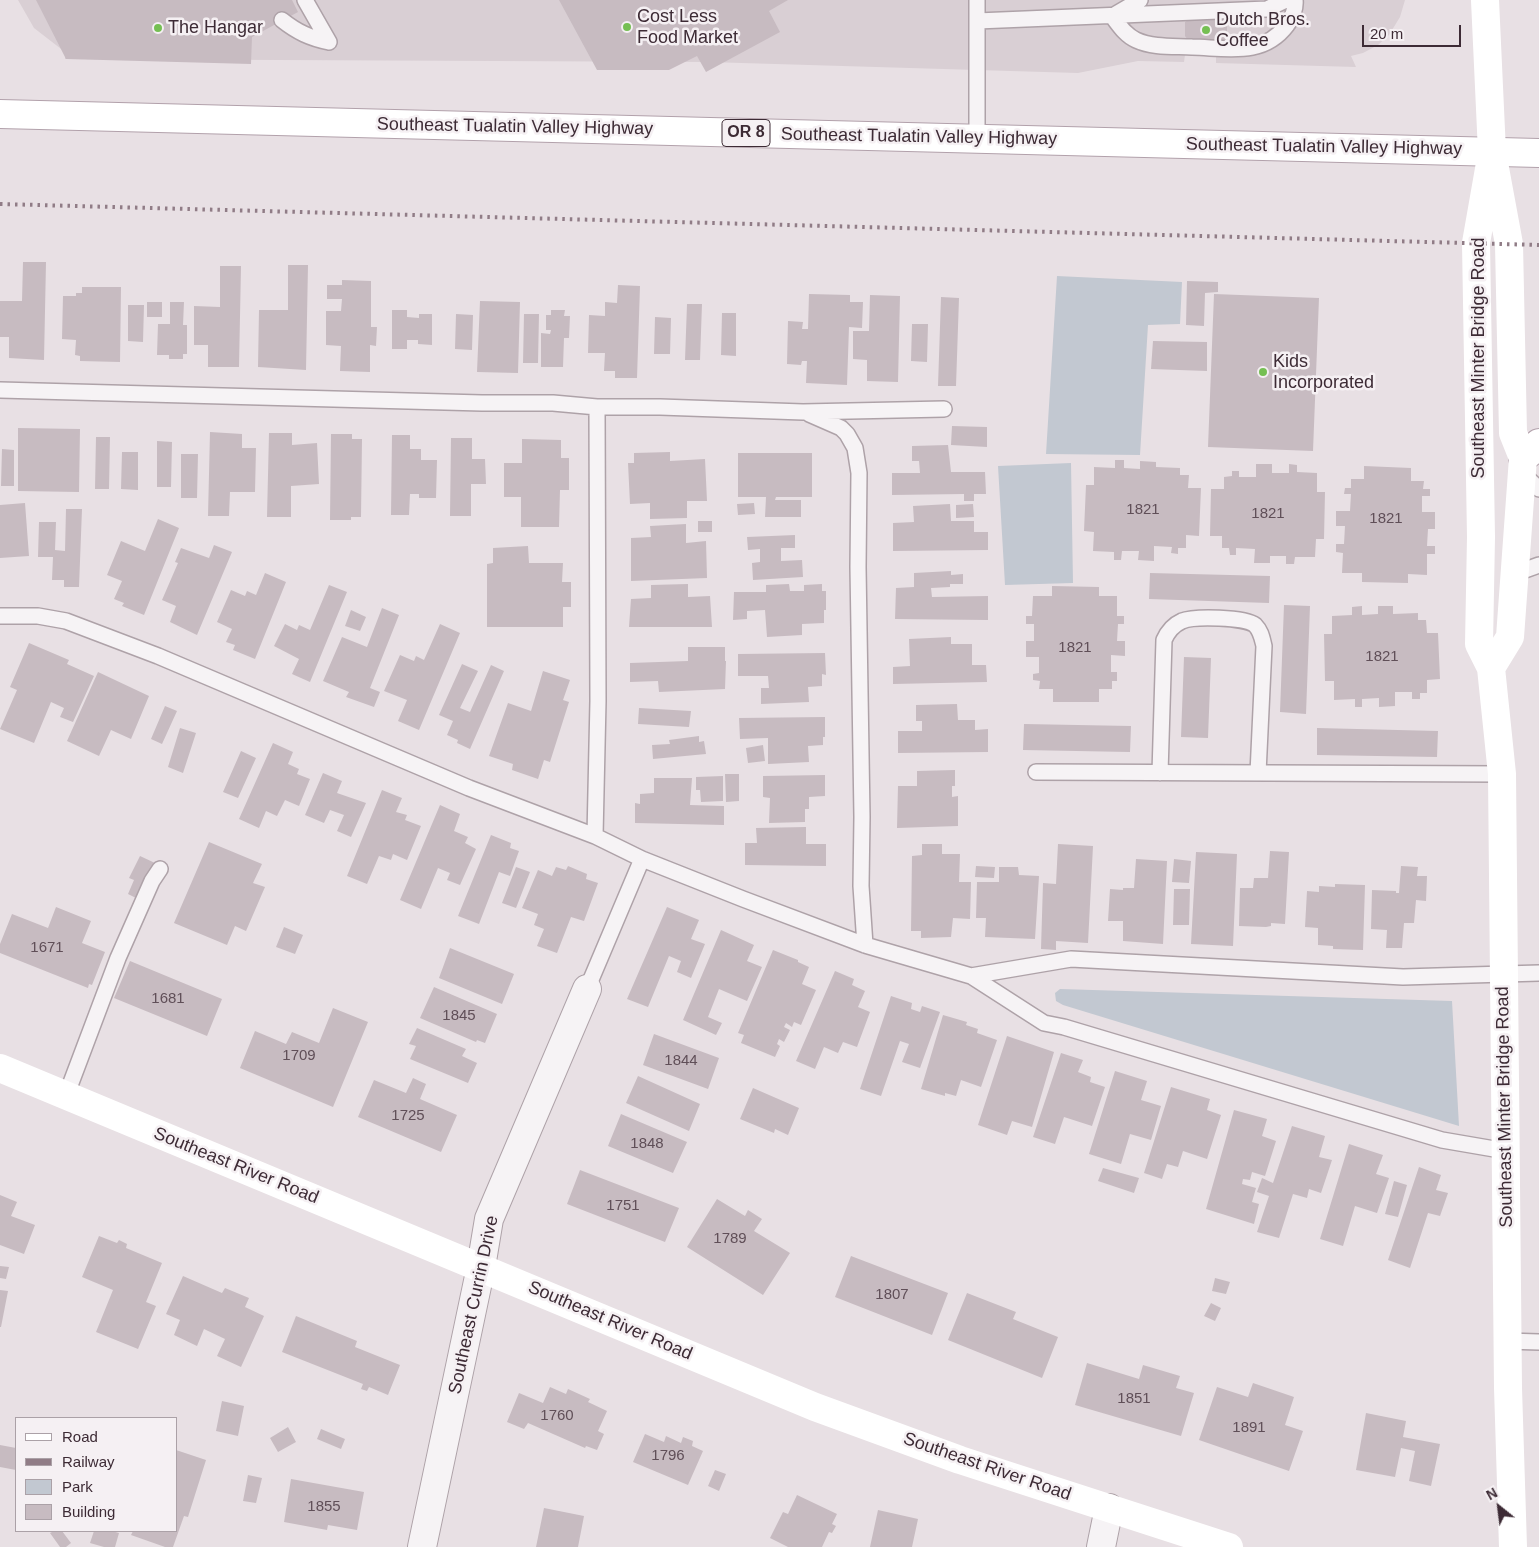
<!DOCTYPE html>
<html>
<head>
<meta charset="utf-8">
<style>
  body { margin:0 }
  #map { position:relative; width:1539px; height:1547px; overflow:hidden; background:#e8e0e4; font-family:Arial,sans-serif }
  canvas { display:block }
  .legend { position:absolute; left:15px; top:1417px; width:162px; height:115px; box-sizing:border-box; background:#f5f0f3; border:1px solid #aba1a7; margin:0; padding:6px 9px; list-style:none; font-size:15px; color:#3d2b35 }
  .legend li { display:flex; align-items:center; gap:10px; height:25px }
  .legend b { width:25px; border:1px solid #aba1a7 }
  .north { position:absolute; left:1474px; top:1482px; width:50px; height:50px; -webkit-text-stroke:4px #f5f0f3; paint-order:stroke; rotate:331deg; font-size:14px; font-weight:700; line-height:20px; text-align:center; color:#3d2b35 }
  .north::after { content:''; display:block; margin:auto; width:18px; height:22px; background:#3d2b35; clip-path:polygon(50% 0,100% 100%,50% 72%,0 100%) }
  .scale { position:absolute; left:1362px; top:25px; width:99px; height:22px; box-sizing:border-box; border:2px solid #3d2b35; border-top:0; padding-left:6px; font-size:15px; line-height:18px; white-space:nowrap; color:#3d2b35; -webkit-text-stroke:4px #f5f0f3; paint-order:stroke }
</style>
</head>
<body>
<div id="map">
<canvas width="1539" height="1547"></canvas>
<ul class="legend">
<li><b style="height:6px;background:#fff"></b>Road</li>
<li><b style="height:6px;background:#907c86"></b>Railway</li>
<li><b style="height:14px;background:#c2c8d1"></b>Park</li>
<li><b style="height:14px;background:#c7bbc1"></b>Building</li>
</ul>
<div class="north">N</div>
<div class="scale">20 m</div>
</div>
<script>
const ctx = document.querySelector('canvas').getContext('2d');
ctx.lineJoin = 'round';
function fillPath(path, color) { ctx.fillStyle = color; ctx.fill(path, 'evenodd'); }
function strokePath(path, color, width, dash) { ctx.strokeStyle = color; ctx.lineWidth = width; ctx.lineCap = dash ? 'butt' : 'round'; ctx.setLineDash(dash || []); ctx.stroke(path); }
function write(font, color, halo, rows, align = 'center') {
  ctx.font = font + ' Arial,sans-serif'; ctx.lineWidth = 5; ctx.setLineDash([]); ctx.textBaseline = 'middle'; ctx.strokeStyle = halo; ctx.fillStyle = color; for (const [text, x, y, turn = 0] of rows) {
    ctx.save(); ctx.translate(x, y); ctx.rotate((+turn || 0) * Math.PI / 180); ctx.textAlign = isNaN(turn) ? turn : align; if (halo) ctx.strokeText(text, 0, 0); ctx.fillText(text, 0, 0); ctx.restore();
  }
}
const built = new Path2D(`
  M18,0H1405L1400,17L1389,35L1378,45L1363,53L1351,56L1356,67L1216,63V56L1185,55L1184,62L1138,61L1078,73L708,62L65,59V52L34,28Z`);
const green = new Path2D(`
  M1057,276L1182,282L1180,324L1148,325L1140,455L1046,454Z
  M1071,463L1073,583L1005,585L998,466Z
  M1060,989L1452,1001L1459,1126L1063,1005L1056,1001L1055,993Z`);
const building = new Path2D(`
  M36,0H292L298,12L252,37L251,64L66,59Z
  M559,0H788L769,11L780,32L706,72L697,56L669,70H597Z
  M1222,18L1227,23V37L1221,43H1190L1185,36V22L1190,19Z
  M23,262H46L44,360L9,358V337H0V301H22Z
  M288,265H308L306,370L258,367L259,310H288Z
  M220,266H241L239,367H208V345H194V306L220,307Z
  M342,280L371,281V327H377L376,346L370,345V372L340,371L341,346L326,345V311H341L342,299H327V285H342Z
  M1187,281L1218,282V292L1205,293L1204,326L1186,325Z
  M618,285L640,286L637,378H615V371H604L605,353H588L589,315L605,316V302L617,303Z
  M82,287H121L120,362L80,361V356L75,355L76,340L62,339L63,296H76V293H82Z
  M809,294L850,295V302H863L862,328L849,327L847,385L806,383L807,361H802L801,365L787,364L788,321L803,322L802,329H808Z
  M1214,294L1319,298L1313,451L1208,447Z
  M870,295L900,296L898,382L867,381V360L853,359V331H869Z
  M941,297L959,298L956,386H938Z
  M480,301L520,302L518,373L477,372Z
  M147,302H162V317H147Z
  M170,302H184L183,325H187V354H183V359H169V355H157L158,324H170Z
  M687,304H702L700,360H685Z
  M128,305H144L143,342L128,341Z
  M392,310H407V317L419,318V314H432V345L418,344V340H407V349H392Z
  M551,310H565L564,316H570L569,338H564L563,367H541V333L550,334L551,330H546V315H551Z
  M722,313H736V356L721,355Z
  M456,314L473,315L472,350L455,349Z
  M524,314H539L538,363H523Z
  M655,317L671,318L670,354H654Z
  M912,324H928L927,362L911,361Z
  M1153,341L1207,342V371L1151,369Z
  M952,426L987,427V447L951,445Z
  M18,428L80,429L79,492L18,491Z
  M210,432L242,434V448H256L255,492H230L229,516H208Z
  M269,433H292V445L317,443L319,484L291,486V517H267Z
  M331,434H352V439H362L361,517H351V520H330Z
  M392,435H410V449H421V460H437L436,498H419V494H410L409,515H391Z
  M96,437H110L109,489H95Z
  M451,438H472V459H485L486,484H471V516H450Z
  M522,439L561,440V458H569V490H560L559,527H521V497H504V463H522Z
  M157,441L172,442L171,487H157Z
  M948,445L951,472H985L986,494H974V501H964V494L892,495V473H920L919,461H912V446Z
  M2,449L14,450V486H1Z
  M122,452H138V490L121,489Z
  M670,452V461L705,459L707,501H687V518L650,519V503L630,504L628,463H634V453Z
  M738,453H812V497H776L775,500H801V517H765L766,497H738Z
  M181,454H198L197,498H181Z
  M1115,460H1124V468L1140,469V461L1156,462V467L1180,468V475H1189L1188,488H1201L1199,536L1186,535V548H1178V554L1171,553L1172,547L1154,546V561L1138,560L1139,551H1122L1121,560H1114V552L1093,551L1094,532L1084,531L1086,485H1094V467L1115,468Z
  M1256,464H1272V473H1289V464L1297,465V472L1317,473V492H1325L1324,539H1316L1315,557H1295L1294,564H1286V556H1270V563H1254L1255,549L1236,548V555H1230L1229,548H1222V536H1210L1211,489H1224V477L1232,476V471H1239V477H1256Z
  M1364,466L1411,468V481H1424L1423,489H1430V496H1422V512H1435V529H1428L1427,546H1435V554H1427V575L1408,574V583L1362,582V573H1342L1343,553L1336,552V544H1344L1345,526H1336V511H1350L1351,494H1344L1345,488H1351V479H1364Z
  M25,503L29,556L0,558V505Z
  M754,503L755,514L738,515L737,504Z
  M950,504L951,521H974V532H988V550L893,551V523L914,522L913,506Z
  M973,504L974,517L956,518V505Z
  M66,509H82L79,587H64V580H52L53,557H38L39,522H56L55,550L65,551Z
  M158,519L179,528L144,615L122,606L124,603L114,599L122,581L107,575L121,541L145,551Z
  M698,521H712V532H698Z
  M686,524V543L706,541L707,578L631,581V538L651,537L650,526Z
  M795,535V548H781V561L802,560L803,577L753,580L752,563L760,562V549L748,550L747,537Z
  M214,545L232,552L197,635L170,622L176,606L162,600L178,563L175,562L181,548L209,558Z
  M528,546L529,563H563L562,582H571V607H563V627H487V564L493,563V548Z
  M951,571V575L963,574V584H950V587L931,588L932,597L988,596V620L895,619L896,588L914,587V573Z
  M265,573L286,582L255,659L233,650L235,645L226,642L232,629L217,622L231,590L245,596L247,591L256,595Z
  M1150,573L1270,576L1269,603L1149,599Z
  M688,584V597L710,596L712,627H629L631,599L651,598V585Z
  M789,584L790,591H804V585L822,584V591H826V610H824V623L802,624V635L767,637L765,610L747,611V619L733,620L734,592H766V585Z
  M329,585L347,592L310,682L292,674L299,659L274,646L285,624L297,630L299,625L310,630Z
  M1052,586L1099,587V596H1117V616H1124V624H1118L1117,641H1125V656L1111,655V672H1117V681H1112V689H1099V702H1053V689H1039L1040,681L1033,680V674L1039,673V657H1026V641H1034V624H1026V616H1032L1033,596H1052Z
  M1284,605L1310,606L1306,714L1280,712Z
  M1362,606V615L1378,614V606H1393V614L1418,613V620H1426L1427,633H1438L1440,679L1427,680V693H1420V699H1412V692H1395V706L1379,707V698L1362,699V707H1355V699L1334,700V681H1325L1324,634H1332V616L1352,615V607Z
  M382,608L399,615L370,688L380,692L374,707L346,697L349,692L323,681L342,637L367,647Z
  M351,610L366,617L360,631L345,626Z
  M440,624L460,633L419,730L398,721L407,700L384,691L400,655L414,661L416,656L424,660Z
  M951,637V644H972V665H986L987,682L893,684V667L910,666L909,639Z
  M29,643L69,660L67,664L94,676L73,722L60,717L64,708L51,702L34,743L0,729L17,690L10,687Z
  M688,647H725V661H726L725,689L659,692L658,681L630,682V663L688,661Z
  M825,653L826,675L822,674V686L808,687L809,702L761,704V688H769L768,676H738V654Z
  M1184,657L1211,658L1208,738L1181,737Z
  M462,664L478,671L460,708L470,712L491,665L504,671L470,749L457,743L458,740L447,735L453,721L439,715Z
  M543,671L570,680L563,700L569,702L550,762L544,760L538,779L512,770L513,764L489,756L508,703L531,711Z
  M98,672L149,696L131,739L111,730L99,756L67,741Z
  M957,704L958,720H975V730L988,729V752L898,753V731H922V721H916V705Z
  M165,706L177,711L162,744L151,739Z
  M639,708L691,711L689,727L638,724Z
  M825,717V737H823V745L808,746L809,762L768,764V738L740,739L739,718Z
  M1024,724L1131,726L1130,752L1023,750Z
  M180,728L196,733L183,773L168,767Z
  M1317,728L1438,731L1437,757L1317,755Z
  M699,736V742L704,741L706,754L653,759L652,745L670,744L669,740Z
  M273,743L293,752L288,764L299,769L297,774L310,779L299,806L285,800L277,816L266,811L259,828L239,819Z
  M763,745L765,761L748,763L746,748Z
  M241,751L256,758L238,798L223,792Z
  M955,770V786H952V797L958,796V826L897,828L898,786H917V771Z
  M323,773L342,781L337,793L366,803L351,837L337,831L344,815L330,810L324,823L305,815Z
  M725,774H739V801L726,802Z
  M825,775V796L809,797V809H805V822L769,823L770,798L763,797V776Z
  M723,776V801L701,802L700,790H696V777Z
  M654,778H692L690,805L724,806V825L635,823V803L640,804V794L654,793Z
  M382,790L402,798L396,812L407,815L405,820L421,826L407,860L393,854L391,860L379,856L367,884L347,876Z
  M440,805L460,814L454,831L468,837L465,843L476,849L460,885L447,880L450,873L438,868L421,909L400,900Z
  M806,827V844H826V866L745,865V843H757L756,828Z
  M491,835L511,843L510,848L519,851L510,876L499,872L479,924L458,916Z
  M209,842L262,864L253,883L265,887L246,931L235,926L227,945L174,923Z
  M922,844H942V854H960L959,882H971L970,919L953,918L951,937L921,938V931H911L912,856L922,855Z
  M1058,844L1093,846L1088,943L1056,941V950L1041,949L1043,883L1056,884Z
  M1270,851L1289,852L1285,924L1271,923V926L1266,927L1239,926L1240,888H1253L1254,878H1268Z
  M1196,852L1237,854L1233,946L1191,944Z
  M140,856L155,863L138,899L128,894L134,880L129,878Z
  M1136,859L1167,861L1163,944L1123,941V921H1108L1110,889L1123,890V888H1134Z
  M1174,859L1191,861L1189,883L1172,882Z
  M568,866L587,874L586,879L598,883L584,921L571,917L557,953L537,946L544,929L534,925L538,914L522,908L538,870L552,876L556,867L566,870Z
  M976,866L995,867L994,878L975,877Z
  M1401,866L1418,867L1417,876H1427L1426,901L1416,900L1414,923H1404L1402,948H1386L1387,930L1371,929L1372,890L1396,891V893H1399Z
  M516,867L530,872L516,908L502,903Z
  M999,867H1018L1019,875L1039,876L1035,939L985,937L986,918H976L977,882H999Z
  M1335,884L1365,885L1363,950L1333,949V946L1318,945V928L1305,927L1307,891L1319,892V886L1335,887Z
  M1174,889H1190L1189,925H1173Z
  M56,907L91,921L82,943L105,952L92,985L89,984L88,988L0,953V944L12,914L48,928Z
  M667,907L699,920L691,939L705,944L691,978L677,972L681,961L669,956L648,1007L627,999Z
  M284,927L303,935L295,954L276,947Z
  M721,930L754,945L747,961L762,967L747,1001L719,989L708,1017L722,1023L716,1035L683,1020Z
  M450,948L514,974L502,1004L439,978Z
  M773,950L798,960V962L809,967L802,984L816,990L801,1025L794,1022L792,1027L786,1023L784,1027L790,1030L784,1042L779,1039L777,1044L780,1046L775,1057L741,1043L744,1035L738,1033Z
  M130,961L222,999L207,1036L114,998Z
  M835,971L854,979L852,985L865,991L858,1007L870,1012L857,1047L843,1042L838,1053L824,1047L815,1069L796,1061Z
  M434,987L497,1014L485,1043L477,1040L476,1042L420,1018Z
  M891,996L912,1003L911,1009L920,1012L922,1006L940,1012L920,1068L902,1062L909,1044L900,1041L881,1096L860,1089Z
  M333,1008L368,1022L333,1107L240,1068L255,1031L286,1044L292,1032L319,1043Z
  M943,1015L967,1022L966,1025L978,1029L977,1033L997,1040L981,1087L961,1080L956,1096L945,1093V1096L921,1089Z
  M417,1028L466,1049L462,1056L477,1063L468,1083L410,1059L416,1046L409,1044Z
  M654,1034L719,1058L708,1089L643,1065Z
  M1007,1036L1054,1052L1032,1127L1012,1121L1007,1135L978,1125Z
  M1061,1053L1083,1060L1078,1072L1091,1077L1090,1082L1105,1087L1092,1126L1064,1117L1055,1144L1033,1137Z
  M1115,1071L1147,1081L1141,1100L1161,1106L1151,1140L1130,1134L1121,1164L1089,1154Z
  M638,1076L700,1104L689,1131L626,1103Z
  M413,1078L426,1084L420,1099L457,1115L441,1152L358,1117L374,1080L406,1093Z
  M1171,1087L1210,1099L1207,1110L1221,1115L1207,1159L1183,1151L1178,1167L1167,1164L1162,1179L1144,1173Z
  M753,1088L799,1108L788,1135L775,1129L774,1133L740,1119Z
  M1234,1110L1267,1119L1262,1136L1276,1141L1265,1176L1252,1172L1250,1180L1243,1179L1242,1184L1256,1188L1252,1202L1259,1204L1254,1224L1206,1209Z
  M621,1114L687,1142L673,1173L608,1146Z
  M1292,1126L1325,1136L1319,1157L1332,1160L1321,1193L1309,1189L1307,1198L1293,1194L1279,1238L1257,1232L1269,1196L1257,1192L1262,1178L1273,1183Z
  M1349,1144L1383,1155L1376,1174L1389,1178L1377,1213L1355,1206L1343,1246L1320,1239Z
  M1419,1167L1441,1175L1436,1190L1448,1193L1440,1216L1428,1213L1410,1268L1388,1260Z
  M1103,1168L1139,1178L1134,1193L1098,1181Z
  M580,1170L679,1208L665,1242L567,1204Z
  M1394,1181L1407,1185L1398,1217L1385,1214Z
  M0,1195L17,1202L11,1216L35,1225L24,1254L0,1245Z
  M717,1199L745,1216L748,1210L762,1219L754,1231L790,1253L763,1295L687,1247Z
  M99,1236L117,1243L119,1240L127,1244L126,1248L162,1263L146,1302L156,1306L138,1349L96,1332L113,1290L82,1277Z
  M851,1256L948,1293L932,1335L835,1297Z
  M0,1266L9,1267L6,1279L0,1278Z
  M183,1276L222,1293L225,1288L249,1298L245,1307L264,1316L241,1367L217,1356L225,1339L204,1329L197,1346L174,1335L180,1320L166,1314Z
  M1215,1278L1230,1282L1226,1294L1212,1291Z
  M0,1290L8,1291L1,1327H0Z
  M967,1293L1016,1312L1013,1319L1058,1337L1042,1378L948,1340Z
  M1211,1303L1221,1308L1215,1321L1204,1316Z
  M296,1316L357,1341L355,1347L400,1365L388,1395L369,1387L367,1391L361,1389L363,1384L282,1352Z
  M1087,1363L1139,1379L1143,1365L1180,1376L1176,1388L1194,1393L1181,1436L1075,1405Z
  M1253,1383L1294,1397L1285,1425L1303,1431L1289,1471L1199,1440L1217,1387L1248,1397Z
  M550,1387L566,1394L568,1389L590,1399L588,1402L607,1411L598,1431L604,1434L597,1450L586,1446L585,1448L528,1423L524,1429L507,1422L519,1393L543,1403Z
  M222,1401L244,1406L238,1436L216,1431Z
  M1366,1413L1406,1421L1403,1437L1440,1444L1431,1486L1409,1481L1415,1451L1401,1448L1395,1477L1356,1470Z
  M288,1427L296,1442L278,1452L270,1438Z
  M321,1429L345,1439L341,1449L317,1439Z
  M645,1434L664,1442L666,1436L681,1443L683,1437L693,1441L692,1446L703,1451L688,1485L633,1462Z
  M0,1445L16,1448V1470L0,1467Z
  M176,1450L206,1460L188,1517L184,1516L173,1547H165L131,1535L133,1531H176Z
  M715,1470L726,1474L719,1491L708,1486Z
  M248,1475L262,1478L256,1503L243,1501Z
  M291,1479L364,1492L357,1530L328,1525L327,1530L284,1522Z
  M797,1495L837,1514L832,1524L836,1526L832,1533L829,1532L822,1547H788L770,1538L783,1512L788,1514Z
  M544,1508L584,1516L578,1547H536Z
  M878,1510L918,1519L912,1547H870Z
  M54,1531H62L71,1543L66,1547H60L50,1533Z
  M94,1531H112L119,1533L115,1547H104L90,1543Z`);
const lane = new Path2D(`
  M305,0L329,42
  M1116,14L1140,0
  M1112,16C1119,25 1125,35 1136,40C1153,48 1174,46 1192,47C1228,48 1263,57 1287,25C1292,19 1296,8 1295,0
  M282,20C297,32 310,38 329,42
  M977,21L1267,9L1286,0
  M977,139V0
  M0,390L482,403H553L597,407H660L803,412L944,409
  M809,414L841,428L847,434L855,448L859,473L858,567L862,817L861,886L865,945
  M1522,473L1539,489
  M1514,574L1539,565
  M0,616H38L66,621L158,656L469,788L595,836L642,859L743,899L865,945L971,976L1044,1023L1064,1027L1442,1140L1506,1151
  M1036,772L1502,774
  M1160,773L1164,640C1168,631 1173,625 1182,621C1194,616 1245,617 1255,625C1261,631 1262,638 1264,646L1258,773
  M595,836L598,701L597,407
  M971,976L1071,959L1403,977L1539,973
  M587,989L642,859
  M66,1096L118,958L152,881L160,869
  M1507,1341L1539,1342`);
const street = new Path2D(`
  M422,1547L481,1267L489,1219L587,989
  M1101,1547L1109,1508`);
const secondary = new Path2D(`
  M1485,0L1492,152L1509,244L1513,433L1523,458L1510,637L1491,668
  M1492,152L1476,243L1481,537L1479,644L1491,668L1502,774L1508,1388L1513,1547
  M0,1068L815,1407L960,1460L1229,1547`);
const primary = new Path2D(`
  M0,114L1539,153
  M1523,458L1538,446L1539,443`);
const rail = new Path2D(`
  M0,204L1539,245`);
const markers = [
  [627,27,5,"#75bf53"],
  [158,28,5,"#75bf53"],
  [1206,30,5,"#75bf53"],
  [1263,372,5,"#75bf53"]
];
const numberNames = [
  ["1821",1143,510],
  ["1821",1268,514],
  ["1821",1386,519],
  ["1821",1075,648],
  ["1821",1382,657],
  ["1671",47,948],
  ["1681",168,999],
  ["1845",459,1016],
  ["1709",299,1056],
  ["1844",681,1061],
  ["1725",408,1116],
  ["1848",647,1144],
  ["1751",623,1206],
  ["1789",730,1239],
  ["1807",892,1295],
  ["1851",1134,1399],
  ["1760",557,1416],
  ["1891",1249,1428],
  ["1796",668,1456],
  ["1855",324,1507]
];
const shields = [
  [746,133,48]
];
const shieldNames = [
  ["OR 8",746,133]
];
const poiNames = [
  ["Cost Less",637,17],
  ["Food Market",637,38],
  ["Dutch Bros.",1216,20],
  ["Coffee",1216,41],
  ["The Hangar",168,28],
  ["Kids",1273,362],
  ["Incorporated",1273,383]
];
const streetNames = [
  ["Southeast Tualatin Valley Highway",515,127,1],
  ["Southeast Tualatin Valley Highway",919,137,1],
  ["Southeast Tualatin Valley Highway",1324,147,1],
  ["Southeast Minter Bridge Road",1479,358,-90],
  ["Southeast Minter Bridge Road",1505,1107,-91],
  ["Southeast River Road",236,1166,22],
  ["Southeast Currin Drive",474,1305,-78],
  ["Southeast River Road",610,1321,23],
  ["Southeast River Road",987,1467,19]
];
fillPath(built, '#d9cfd4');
fillPath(green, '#c2c8d1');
fillPath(building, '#c7bbc1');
strokePath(lane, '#aea2a8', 18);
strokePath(street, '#aea2a8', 30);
strokePath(primary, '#b2a1ab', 30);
strokePath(lane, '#f6f3f5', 15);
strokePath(street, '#f6f3f5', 28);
strokePath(secondary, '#fff', 28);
strokePath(primary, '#fff', 28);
strokePath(rail, '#907c86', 4, [2.5, 5]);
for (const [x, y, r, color] of markers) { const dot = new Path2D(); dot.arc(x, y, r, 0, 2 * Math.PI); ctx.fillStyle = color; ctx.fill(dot); strokePath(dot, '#f5f0f3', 2); }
write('15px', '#604f58', null, numberNames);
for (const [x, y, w] of shields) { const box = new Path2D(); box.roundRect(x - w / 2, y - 13.5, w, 27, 4); ctx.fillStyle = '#f5f0f3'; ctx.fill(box); strokePath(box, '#3d2b35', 1); }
write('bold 16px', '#3d2b35', null, shieldNames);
write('18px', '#3d2b35', '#f5f0f3', poiNames, 'left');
write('18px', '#3d2b35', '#f5f0f3', streetNames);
</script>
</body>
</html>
